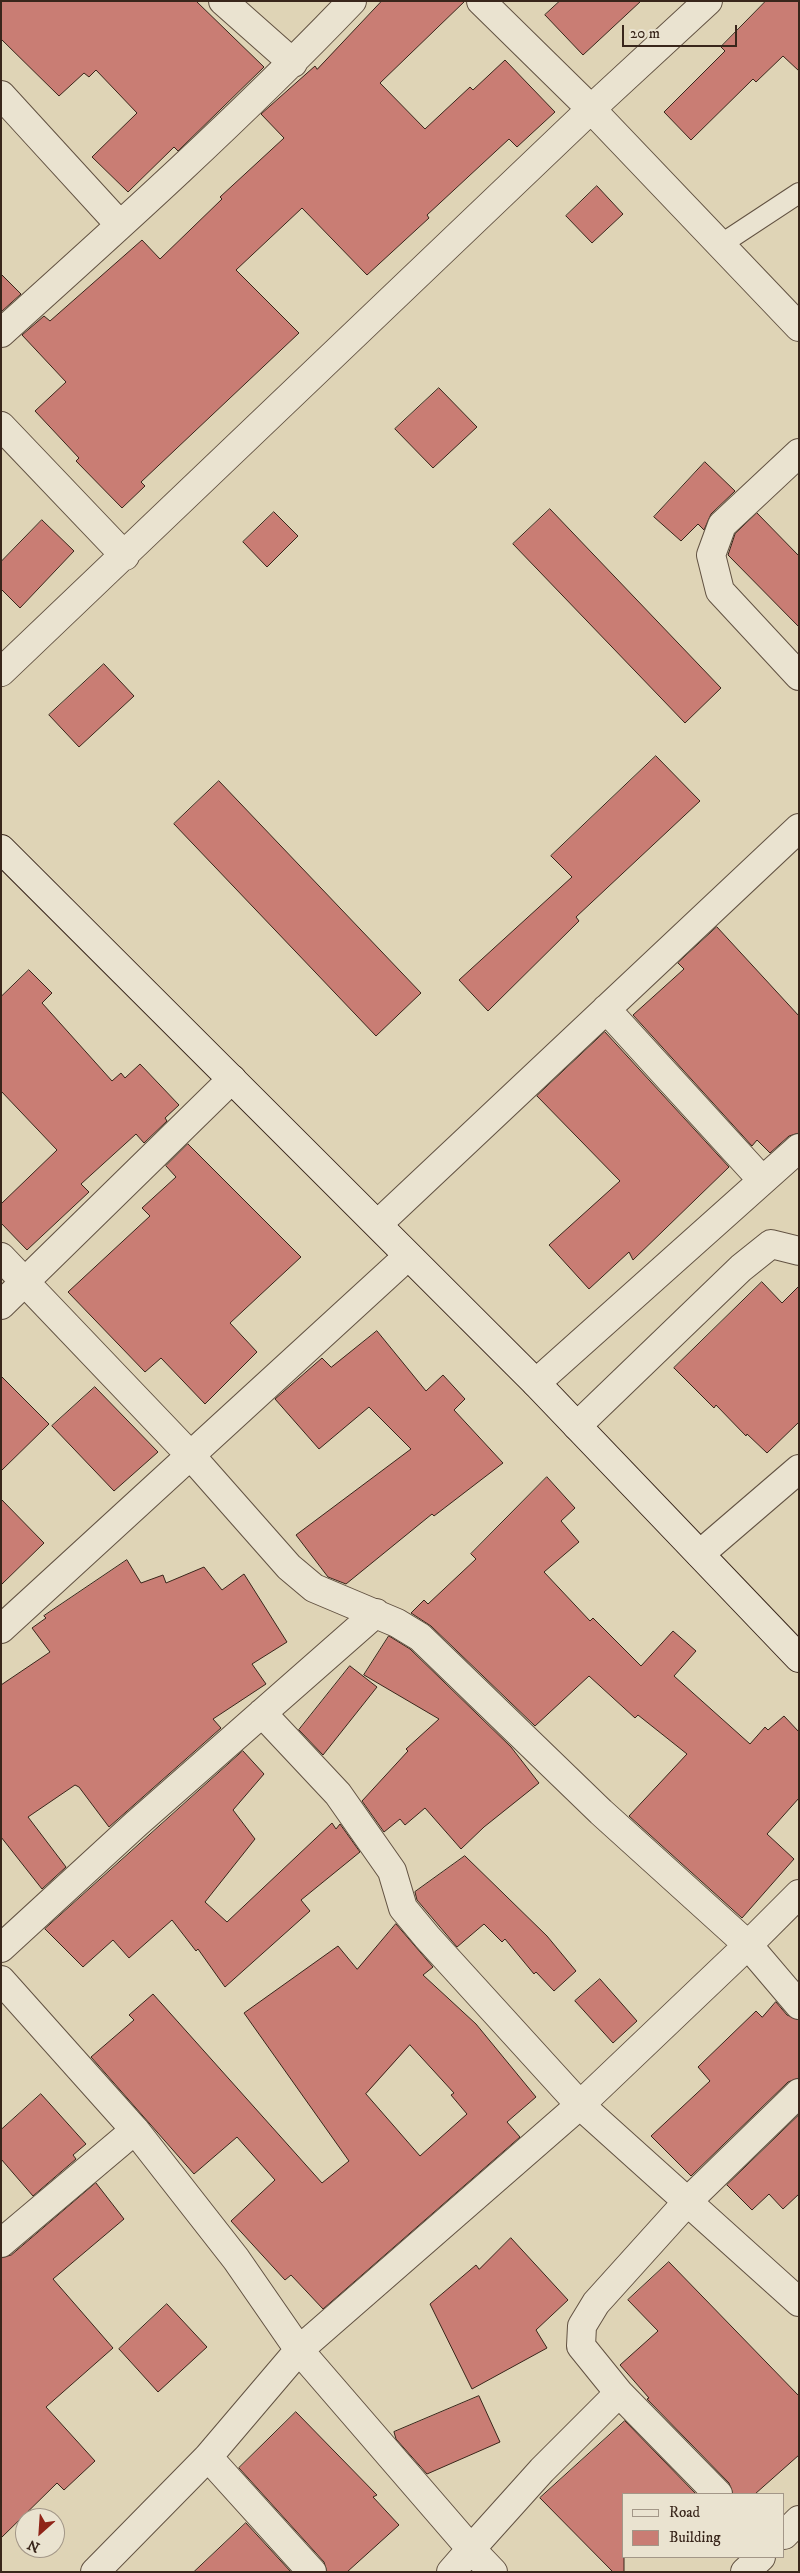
<!DOCTYPE html>
<html>
<head>
<meta charset="utf-8">
<style>
  body { margin:0 }
  #map { position:relative; width:800px; height:2573px; overflow:hidden; background:#dfd4b6; font-family:"IM FELL DW Pica",serif }
  canvas { display:block }
  .frame { position:absolute; inset:0; border:2px solid #39261b; pointer-events:none }
  .legend { position:absolute; left:622px; top:2493px; width:162px; height:65px; box-sizing:border-box; background:#eae3d0; border:1px solid #a39788; margin:0; padding:6px 9px; list-style:none; font-size:15px; color:#39261b }
  .legend li { display:flex; align-items:center; gap:10px; height:25px }
  .legend b { width:25px; border:1px solid #a39788 }
  .north { position:absolute; left:15px; top:2508px; width:50px; height:50px; box-sizing:border-box; background:#eae3d0; border:1px solid #a39788; border-radius:50%; rotate:206deg; font-size:14px; font-weight:700; line-height:20px; text-align:center; color:#39261b }
  .north::after { content:''; display:block; margin:auto; width:18px; height:22px; background:#8f2418; clip-path:polygon(50% 0,100% 100%,50% 72%,0 100%) }
  .scale { position:absolute; left:622px; top:25px; width:115px; height:22px; box-sizing:border-box; border:2px solid #39261b; border-top:0; padding-left:6px; font-size:15px; line-height:18px; white-space:nowrap; color:#39261b; -webkit-text-stroke:4px #eae3d0; paint-order:stroke }
</style>
</head>
<body>
<div id="map">
<canvas width="800" height="2573"></canvas>
<div class="frame"></div>
<ul class="legend">
<li><b style="height:6px;background:#eae3d0"></b>Road</li>
<li><b style="height:14px;background:#c97d74"></b>Building</li>
</ul>
<div class="north">N</div>
<div class="scale">20 m</div>
</div>
<script>
const ctx = document.querySelector('canvas').getContext('2d');
ctx.lineJoin = 'round';
function fillPath(path, color) { ctx.fillStyle = color; ctx.fill(path, 'evenodd'); }
function strokePath(path, color, width, dash) { ctx.strokeStyle = color; ctx.lineWidth = width; ctx.lineCap = dash ? 'butt' : 'round'; ctx.setLineDash(dash || []); ctx.stroke(path); }
const building = new Path2D(`
  M1,1H196L264,67L178,151L174,147L128,192L92,157L137,113L96,70L89,77L84,73L59,96L1,39Z
  M382,1H465L380,83L425,129L470,87L473,90L505,60L555,112L517,147L509,139L427,215L429,218L367,275L302,208L236,270L299,333L141,482L145,486L122,508L76,461L79,458L35,411L66,382L22,335L44,316L50,321L142,240L160,259L222,199L220,197L284,138L261,114L315,66L317,69Z
  M560,1H641L583,55L545,15Z
  M766,1H799V71L783,56L756,82L753,79L691,140L664,112L725,51L721,47Z
  M597,186L623,214L592,243L566,216Z
  M1,274L21,294L1,312Z
  M439,388L477,427L433,468L395,429Z
  M705,462L735,491L711,514L704,530L698,524L681,541L654,517Z
  M550,509L721,688L685,723L513,544Z
  M274,512L298,536L267,567L243,542Z
  M757,513L799,556V627L728,555L735,534Z
  M42,520L74,551L20,608L1,589V562Z
  M104,664L134,696L79,747L49,715Z
  M656,756L700,801L576,917L579,921L488,1011L459,980L572,877L551,856Z
  M219,781L421,993L376,1036L174,824Z
  M717,927L799,1016V1133L789,1136L770,1153L757,1140L752,1146L633,1015L684,969L678,963Z
  M29,970L52,993L42,1003L112,1081L121,1073L125,1078L140,1064L179,1105L165,1118L167,1121L144,1143L136,1134L81,1184L89,1192L27,1250L1,1223V1204L57,1150L1,1091V997Z
  M605,1032L729,1167L633,1260L629,1252L589,1289L549,1245L620,1181L537,1096Z
  M188,1144L301,1257L230,1323L257,1352L205,1404L161,1358L145,1372L68,1292L150,1216L142,1208L176,1177L166,1166Z
  M762,1282L782,1303L799,1286V1422L767,1453L747,1434L746,1436L716,1405L714,1408L674,1368Z
  M377,1331L426,1391L443,1375L465,1399L454,1410L503,1463L434,1516L432,1514L346,1584L328,1577L296,1535L411,1449L369,1407L319,1449L275,1399L322,1358L331,1367Z
  M1,1376L49,1424L1,1471Z
  M95,1387L158,1452L114,1491L52,1426Z
  M547,1477L575,1508L561,1521L579,1542L544,1572L590,1621L593,1618L641,1666L673,1631L696,1651L674,1676L750,1744L765,1727L768,1730L784,1716L799,1732V1798L767,1834L794,1859L742,1918L629,1816L687,1754L638,1715L635,1718L589,1676L535,1726L431,1626L411,1613L424,1600L428,1604L476,1559L471,1554Z
  M1,1499L44,1543L1,1585Z
  M127,1560L141,1583L163,1575L166,1583L204,1567L222,1590L244,1574L287,1642L252,1664L266,1684L213,1719L221,1728L109,1827L79,1787L75,1785L28,1817L66,1867L42,1889L1,1837V1685L50,1652L32,1628L46,1618L44,1616Z
  M389,1636L410,1649L511,1747L539,1783L484,1827L461,1849L425,1808L405,1825L400,1819L384,1832L362,1801L408,1751L406,1749L439,1719L364,1675Z
  M350,1666L377,1687L323,1755L299,1730Z
  M243,1751L264,1774L233,1810L255,1839L205,1902L227,1922L332,1823L336,1829L340,1824L360,1852L301,1900L310,1911L225,1987L198,1949L196,1951L172,1920L129,1958L113,1940L83,1967L45,1929Z
  M465,1856L547,1936L576,1971L554,1991L536,1972L534,1974L505,1939L502,1942L484,1924L457,1947L417,1900L415,1892Z
  M396,1924L433,1967L423,1975L476,2024L536,2097L507,2122L520,2137L323,2309L291,2275L285,2280L231,2221L275,2180L237,2137L194,2174L91,2057L134,2020L129,2015L153,1994L322,2183L349,2161L244,2013L338,1946L357,1969ZM410,2045L454,2093L451,2095L467,2114L420,2156L366,2094Z
  M600,1979L637,2021L613,2043L575,2001Z
  M776,2002L787,2015L799,2020V2078L788,2082L691,2176L651,2136L710,2081L698,2067L756,2011L762,2017Z
  M41,2094L86,2144L73,2155L76,2159L33,2196L1,2159V2130Z
  M799,2115V2194L783,2209L769,2194L752,2210L727,2185Z
  M96,2183L124,2219L53,2279L113,2348L46,2407L95,2461L64,2490L57,2483L1,2538V2258L11,2255Z
  M511,2238L568,2300L536,2330L547,2348L472,2389L430,2304L476,2265L479,2269Z
  M669,2262L799,2396V2455L755,2494H733L729,2483L647,2399L649,2398L620,2365L658,2331L628,2300Z
  M167,2304L207,2347L158,2392L119,2349Z
  M479,2396L500,2442L427,2474L396,2439L394,2432Z
  M296,2412L377,2495L373,2497L399,2525L347,2572H327L324,2562L239,2468Z
  M625,2421L696,2494H624V2572H613L540,2498Z
  M246,2523L291,2572H194Z`);
const lane = new Path2D(`
  M720,245L799,193`);
const street = new Path2D(`
  M223,1L293,63
  M481,1L591,109L799,327
  M1,95L120,225
  M1,333C121,225 241,117 352,1
  M1,426L125,556
  M799,453L722,525L711,555L720,591L799,676
  M1,672L591,109L708,1
  M606,1009L762,1180
  M378,1224L799,828
  M1,1257L191,1456L289,1567L314,1588L397,1623L420,1637L601,1812L748,1945L799,2005
  M1,1305L232,1079
  M536,1383L799,1148
  M577,1426L741,1268L771,1244L799,1251
  M700,1554L799,1469
  M1,1629L408,1256
  M262,1713L338,1794L392,1871L403,1908L427,1937L580,2105L799,2302
  M1,1948L136,1824L376,1613
  M1,1980L135,2130L236,2259L299,2350L471,2549L451,2572
  M1,2243L135,2130
  M619,2393L718,2494
  M208,2457L312,2572
  M784,2535L799,2520
  M95,2572L208,2457L299,2350L580,2105L748,1945L799,1894
  M493,2572L471,2549L542,2470L619,2393L581,2346L582,2326L596,2303L688,2201L799,2093
  M745,2572L761,2557`);
const secondary = new Path2D(`
  M1,849L536,1383L799,1658`);
fillPath(building, '#c97d74');
strokePath(building, '#39261b', 1);
strokePath(lane, '#625242', 22);
strokePath(street, '#625242', 30);
strokePath(secondary, '#39261b', 30);
strokePath(lane, '#eae3d0', 20);
strokePath(street, '#eae3d0', 28);
strokePath(secondary, '#eae3d0', 28);
</script>
</body>
</html>
